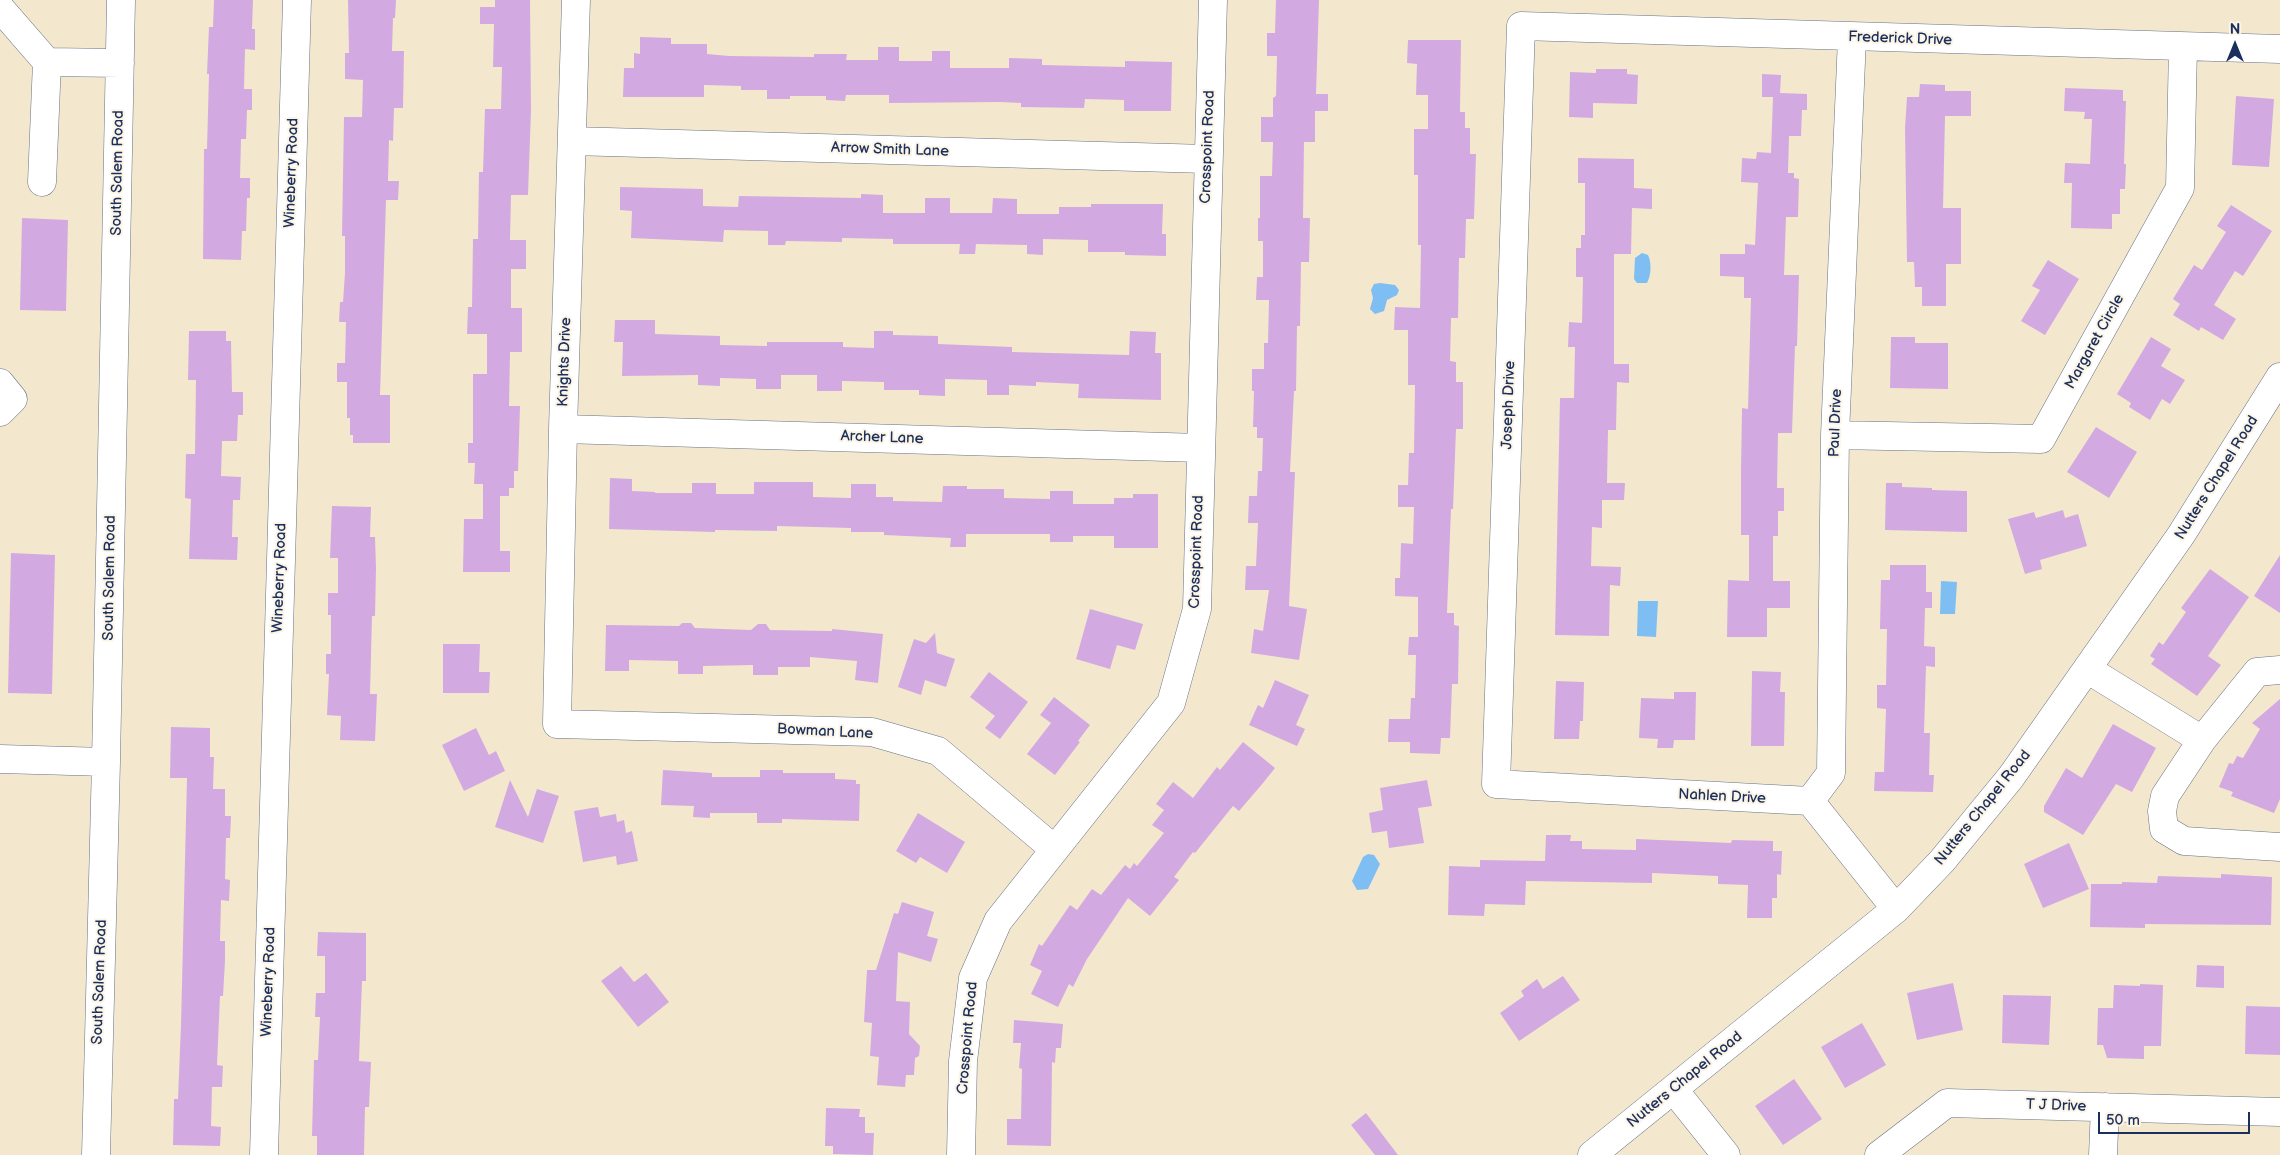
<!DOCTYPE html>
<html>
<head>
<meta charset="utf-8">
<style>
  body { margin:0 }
  #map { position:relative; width:2280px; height:1155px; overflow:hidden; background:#f3e8cd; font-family:"Balsamiq Sans",sans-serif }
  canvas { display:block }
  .north { position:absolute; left:2210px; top:20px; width:50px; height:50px; -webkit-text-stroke:4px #fcf5e5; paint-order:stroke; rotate:0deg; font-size:14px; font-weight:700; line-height:20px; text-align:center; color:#1b2f5e }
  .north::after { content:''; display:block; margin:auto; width:18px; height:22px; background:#1b2f5e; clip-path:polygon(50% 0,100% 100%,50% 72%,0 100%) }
  .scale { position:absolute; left:2098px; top:1112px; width:152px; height:22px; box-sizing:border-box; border:2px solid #1b2f5e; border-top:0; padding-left:6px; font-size:15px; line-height:18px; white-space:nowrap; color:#1b2f5e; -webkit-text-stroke:4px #fcf5e5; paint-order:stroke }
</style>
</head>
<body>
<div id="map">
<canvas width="2280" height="1155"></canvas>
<div class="north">N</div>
<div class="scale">50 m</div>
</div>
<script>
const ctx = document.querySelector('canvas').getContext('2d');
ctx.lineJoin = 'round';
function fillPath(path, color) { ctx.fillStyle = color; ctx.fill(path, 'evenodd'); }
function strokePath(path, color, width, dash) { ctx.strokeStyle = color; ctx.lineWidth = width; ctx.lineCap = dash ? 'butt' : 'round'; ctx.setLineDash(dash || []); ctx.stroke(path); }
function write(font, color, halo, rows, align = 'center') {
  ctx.font = font + ' "Balsamiq Sans",sans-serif'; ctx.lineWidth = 4; ctx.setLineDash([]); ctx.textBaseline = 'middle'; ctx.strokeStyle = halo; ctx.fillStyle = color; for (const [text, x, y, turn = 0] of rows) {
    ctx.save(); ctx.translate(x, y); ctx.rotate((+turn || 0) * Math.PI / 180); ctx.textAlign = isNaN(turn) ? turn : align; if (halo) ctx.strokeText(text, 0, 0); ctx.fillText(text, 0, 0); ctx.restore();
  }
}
const water = new Path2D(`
  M1642,253L1648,255C1652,263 1651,276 1647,283H1637L1634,279L1635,258Z
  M1380,283L1395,285L1399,290L1397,295L1387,300L1384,311L1375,314L1370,309L1373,298L1371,290L1374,284Z
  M1941,581L1957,582L1955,614H1940Z
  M1638,601H1658L1656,637L1637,636Z
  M1368,854L1374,855L1380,864L1368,889L1357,890L1352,881L1363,857Z`);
const building = new Path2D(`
  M214,0H253L252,29H255V50L245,49L244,89H252V110H247L246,139H241L240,178H250V198H247L246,231H242L241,260L203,259L204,149H207L209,74H207L209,27H213Z
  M348,0H396L395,18H393L392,51H404L403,108H394L393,141L389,140L388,181H399L398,200H386L380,395H390V443H353V435H350V418H347V382H337V363H345L346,322H339L340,302H343L345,273V236H342L344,117H362L363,80L345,79V53H349Z
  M495,0H530L531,110L528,195H511L510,240H526V269H511V308H522V352H510L509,406H520L518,471H514V488H509V496H500V551H510V572H463L464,519H483V484H474L475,463H468V443H473V374H487V334H467L468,307H472L473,239H478L479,172H483L485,109H501L502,67H493L494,24H480V7H495Z
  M1276,0H1319L1316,94H1328V111H1315V142H1304L1303,218H1310L1309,262H1301L1300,326H1297L1296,391H1294L1290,472H1295L1289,606L1307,609L1299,660L1251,653L1254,629L1263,631L1269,590H1245L1246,566H1256L1258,523H1248L1249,496H1257L1258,471H1262L1263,438H1257V427H1253L1254,391H1252V369H1264V343H1268L1269,300H1256L1257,277H1263V241H1258V218H1260V176H1272L1273,142H1261V117H1273V98L1276,96L1277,56H1267V33H1275Z
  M640,37L671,38V44H707V54L729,56L814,57V54H847L846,60H878V47H899V61H932V51H950V68H1009V58L1042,59V65L1125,67V61L1172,62L1171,111H1124V100L1085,99L1084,108L1021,107V103L1000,102L889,103V95H846L845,101L826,100V96H790V99H767V90H741V86L704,85V97H623L624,68H634V53L640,54Z
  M1408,40H1461L1460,112H1465V128H1470V154H1476L1474,219H1466L1465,258H1459L1458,318H1451L1450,361L1456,362V382H1463V429H1456L1453,509H1451L1447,613H1454V625L1459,626L1458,684H1452L1450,738H1441L1440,754L1410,753V742H1388L1389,719H1410L1411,698H1415L1416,655H1408L1409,637H1418V597L1395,596V578H1400L1401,543L1413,544L1414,507H1398V485H1408L1409,453H1414L1415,385H1408V330H1394L1395,307L1420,308L1421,245H1418V175H1414V129H1428V95H1416L1417,64L1407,63Z
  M1596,69H1627V74L1638,75L1637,104L1593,103V118L1569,117L1570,72L1596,73Z
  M1762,74L1781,75L1780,93L1807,94V110H1802L1801,136H1789L1788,173H1794V178L1799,179L1798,217H1786L1784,275H1799L1797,346H1795L1792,433H1778L1777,488H1784V511H1778V536H1773V581H1790V608H1767V637H1727L1728,580L1749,581V535H1741V470L1742,408L1748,409L1751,298H1744V277L1720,276V254H1745V244L1755,245L1758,183L1741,182L1742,158L1756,159L1757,152L1771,153L1773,97H1762Z
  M1920,84L1945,85V91H1971V116H1945L1943,208H1961V264H1946V306H1922V287H1915L1914,262H1907L1905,128L1907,97H1919Z
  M2065,88L2123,90V101H2126L2124,164H2126L2125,189H2120V214H2112V229L2071,228L2072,183H2064L2065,163L2090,164L2092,119H2084L2085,112L2064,111Z
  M2236,96L2274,99L2269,167L2232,165Z
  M1578,158L1634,159V188L1652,189V209L1632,208L1631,254H1614V364H1629V383L1617,382L1616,430H1608L1607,483H1625L1624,500H1602V528L1592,527L1591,566L1621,567L1620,586L1610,585L1609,636L1555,635L1560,398H1574L1575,347H1568L1569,322L1582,323L1583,277H1576V248H1581V235H1585V183H1578Z
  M620,187L703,189V206L738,207L739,196L861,198V194L883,195V213H925V198H950V213H992L993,198L1017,199V214H1059V207H1091V204H1163L1162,234H1166V256L1125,255V252H1088V240L1043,239V255L1027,254V245L976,244L975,254H959L960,244H893V239L842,238V242L786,241L785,245H768V231L724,230L723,242L631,238L632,211L620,210Z
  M2231,205L2272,231L2243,276L2235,271L2214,305L2236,319L2223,340L2201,327L2199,331L2173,315L2180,304L2173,299L2194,265L2202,270L2226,232L2217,226Z
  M22,218L68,220L66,311L20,310Z
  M2048,260L2079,279L2045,335L2021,321L2040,290L2032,286Z
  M615,320H655V334L720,336V345L767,346V342H843V347L874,348V331H893V335L938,336V344L1012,347V352L1129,355L1130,331L1156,332L1155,353H1161V400L1078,398L1079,384L1036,382V386L1009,385V395H987V380L945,379V396L919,395V390H884V382L842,381V391H817V375H781V389H756V379L720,378V386L698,385V375L622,376L623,342H614Z
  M189,331H226V341H231L232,392H243V415H238L237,441H222L221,476L241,477L240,500H233L232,537H238L237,560L189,559L191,499L185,498L186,454H195L196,380H188Z
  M1891,337H1915V343H1948V389L1890,388Z
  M2151,337L2171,349L2161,366L2185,380L2170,404L2162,399L2150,420L2129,407L2131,403L2117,394Z
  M2096,427L2137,452L2109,498L2067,472Z
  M610,478L632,479V491L655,492V493H692V483H716V494H754V482H813V497L851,498V484H876V497H893V501L942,502L943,486H967V489H1004V498L1050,499V491H1073V504H1114V498H1133V494H1158V548H1114V536H1073V542H1050V534H966V547H950L951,538L884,535V532H851V528L777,526V531L715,530V532L609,529Z
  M1886,483H1902V487L1932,488V490L1967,491V532L1885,530Z
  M332,506L371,507L370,537H375L376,568L375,616H372L370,694H377L375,741L340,740L341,716L327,715L329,674H326V654H331V615H328V593H338V558H330Z
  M2063,510L2065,518L2078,514L2087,546L2040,560L2042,569L2025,574L2008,519L2034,512L2036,518Z
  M11,553L55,555L52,694L8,693Z
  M2280,555V613L2254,596Z
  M1890,565H1926V592H1932V608H1925L1924,646L1935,647V667L1926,666L1924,733H1930L1929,775H1934L1933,792L1874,791L1875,772H1884L1886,709L1877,708V685H1886L1887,629H1880L1881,580H1890Z
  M2210,569L2249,597L2208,656L2221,665L2197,696L2151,664L2155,659L2150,656L2159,642L2163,645L2186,612L2181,608Z
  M1090,609L1143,624L1135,650L1117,645L1110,669L1076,659Z
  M682,623H691L695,628L751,630L758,624H766L770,630L832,631V629L883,634L878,683L855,680L857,661L810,657V667H778V675H753V665L703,666V674H678V661L629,660V671H605L606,625L679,626Z
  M935,633L937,653L955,659L946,687L925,680L921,695L898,687L914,639L926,643Z
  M443,644H480L479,672H490L489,693H443Z
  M1752,671L1781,672L1780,692H1785L1784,746H1751Z
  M989,672L1028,702L1000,739L985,728L995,716L970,697Z
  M1275,680L1309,695L1296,725L1305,729L1297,746L1249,725L1258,705L1263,708Z
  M1556,681L1584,682L1583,721H1580L1579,739H1554Z
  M1674,692H1696L1695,740H1674L1673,748H1657L1658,739L1639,738L1641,698L1674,699Z
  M1054,697L1090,725L1078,741L1080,742L1055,775L1027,754L1051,723L1040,715Z
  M2280,699V799L2274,813L2231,796L2233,792L2219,787L2229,763L2233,764L2237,756L2243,758L2260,729L2252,723Z
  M2113,724L2156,748L2132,792L2116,784L2083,835L2044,812V806L2066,768L2082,778Z
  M171,727L210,728V757H214L213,789H225V816H231L230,838H226L225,879L230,880L229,901L221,900L220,941H225V961L223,996H220L217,1065L223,1066L222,1087H212L211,1126L221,1127L220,1146L173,1145L174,1099H178L181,1025L187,778H170Z
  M476,728L489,755L496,751L505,771L464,791L442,745Z
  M1243,742L1275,768L1263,783L1239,811L1233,806L1195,853L1193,852L1174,877L1179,880L1150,916L1128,898L1087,959L1073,987L1069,984L1058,1007L1031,994L1042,971L1030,965L1039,944L1042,946L1070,905L1077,910L1092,889L1101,895L1125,865L1130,869L1134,863L1137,866L1164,833L1152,825L1164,810L1156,804L1173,782L1193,798L1217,767L1220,770Z
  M663,770L712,773V777H760V770H783V773H835V779L856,780V784H860L859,821L782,819V823H757V813H710V818L693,817L694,806L661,805Z
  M510,780L528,817L537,789L559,796L543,843L495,827Z
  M1427,780L1432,806L1418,808L1424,843L1389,848L1387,831L1372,833L1369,813L1383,810L1380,788Z
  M598,807L600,817L616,814L617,822L624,820L626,833L632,831L638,861L617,865L616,856L583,862L574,811Z
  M918,813L965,842L947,873L920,857L916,863L896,851Z
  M1546,835H1571L1570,841H1582V849L1636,850V839L1731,843L1732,840L1773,841V851H1782L1781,875L1777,874V898H1772V918H1747L1748,885L1718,884V876L1652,873V883L1526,881L1525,905L1485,904L1484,916L1448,915L1449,866L1480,867V860L1545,861Z
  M2069,843L2089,889L2043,908L2024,864Z
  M2221,874L2272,877L2271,925L2145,924V928L2090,927L2091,884H2122V882L2157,883L2158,876L2221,878Z
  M902,902L934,912L927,936L938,939L931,962L898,952L896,1001L910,1002L909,1034L920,1046L919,1056L915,1058L914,1075H906L905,1087L877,1085L879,1057L870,1056L872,1023L864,1022L867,970H876L894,913L898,914Z
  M318,932L366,933V981H362L359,1061L371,1062L369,1107H365L364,1155H317V1136H312L314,1060H318L320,1017H315L316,993H325V956H317Z
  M2197,965L2224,966V988L2196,987Z
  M621,966L634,982L646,973L669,1002L638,1027L601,981Z
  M1563,976L1580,1000L1519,1041L1500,1013L1524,996L1521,991L1537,979L1543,989Z
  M1953,983L1963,1030L1917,1040L1907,993Z
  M2140,984L2163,985L2161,1046H2144V1059L2107,1058L2103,1045H2097L2098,1008H2113L2114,985L2140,986Z
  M2003,995L2051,996L2049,1045L2002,1043Z
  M2246,1006L2280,1007V1055L2245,1054Z
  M1014,1020L1063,1024L1061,1048H1056L1055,1063L1052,1062L1051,1146L1007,1145V1119H1021L1022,1069L1019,1068L1021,1043H1013Z
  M1862,1023L1886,1065L1845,1088L1821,1047Z
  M1794,1079L1822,1119L1783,1145L1755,1106Z
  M826,1108L860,1109L859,1117H865V1133H874L873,1155L833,1154V1146H825Z
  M1366,1113L1398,1155H1375L1351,1125Z`);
const minor = new Path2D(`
  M576,0L563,429L557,724L872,732L938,751L1054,849
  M0,8L47,62L42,182
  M47,62L120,63
  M572,141L1207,159
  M0,383L13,399L0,412
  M563,429L1200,448
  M1835,435L2041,439L2180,188L2183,47
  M2087,669L2202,740
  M2280,670L2257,672L2202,740L2165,796L2162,811L2164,829L2184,841L2280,847
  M0,759L106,762
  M1810,801L1831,773L1835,435L1852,38
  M1896,909L1810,801L1496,784L1521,26L2280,49
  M1674,1090L1726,1155
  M96,1155L106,762L121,0
  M264,1155L297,0
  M961,1155L963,1061L973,978L998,921L1171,703L1197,609L1213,0
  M1592,1155L1896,909L1942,861L2011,777L2181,535L2280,377
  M1879,1155L1947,1103L2280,1112
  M2103,1155L2105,1107`);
const streetNames = [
  ["Frederick Drive",1900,39,2],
  ["Crosspoint Road",1208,147,-88],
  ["Arrow Smith Lane",890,150,2],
  ["South Salem Road",118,173,-89],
  ["Wineberry Road",292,173,-88],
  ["Margaret Circle",2095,342,-61],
  ["Knights Drive",565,362,-88],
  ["Joseph Drive",1509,405,-88],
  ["Paul Drive",1836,423,-88],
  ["Archer Lane",882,438,2],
  ["Nutters Chapel Road",2217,478,-58],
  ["Crosspoint Road",1197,552,-88],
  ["South Salem Road",110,578,-89],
  ["Wineberry Road",280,578,-88],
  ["Bowman Lane",825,732,3],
  ["Nahlen Drive",1722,797,3],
  ["Nutters Chapel Road",1983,808,-51],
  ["South Salem Road",100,982,-88],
  ["Wineberry Road",269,982,-88],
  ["Crosspoint Road",968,1038,-85],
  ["Nutters Chapel Road",1685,1080,-39],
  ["T J Drive",2056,1106,2]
];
fillPath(water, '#7ebef2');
fillPath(building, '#d2aae1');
strokePath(minor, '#677085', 29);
strokePath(minor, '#fff', 28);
write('15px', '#1b2f5e', '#fcf5e5', streetNames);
</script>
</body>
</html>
